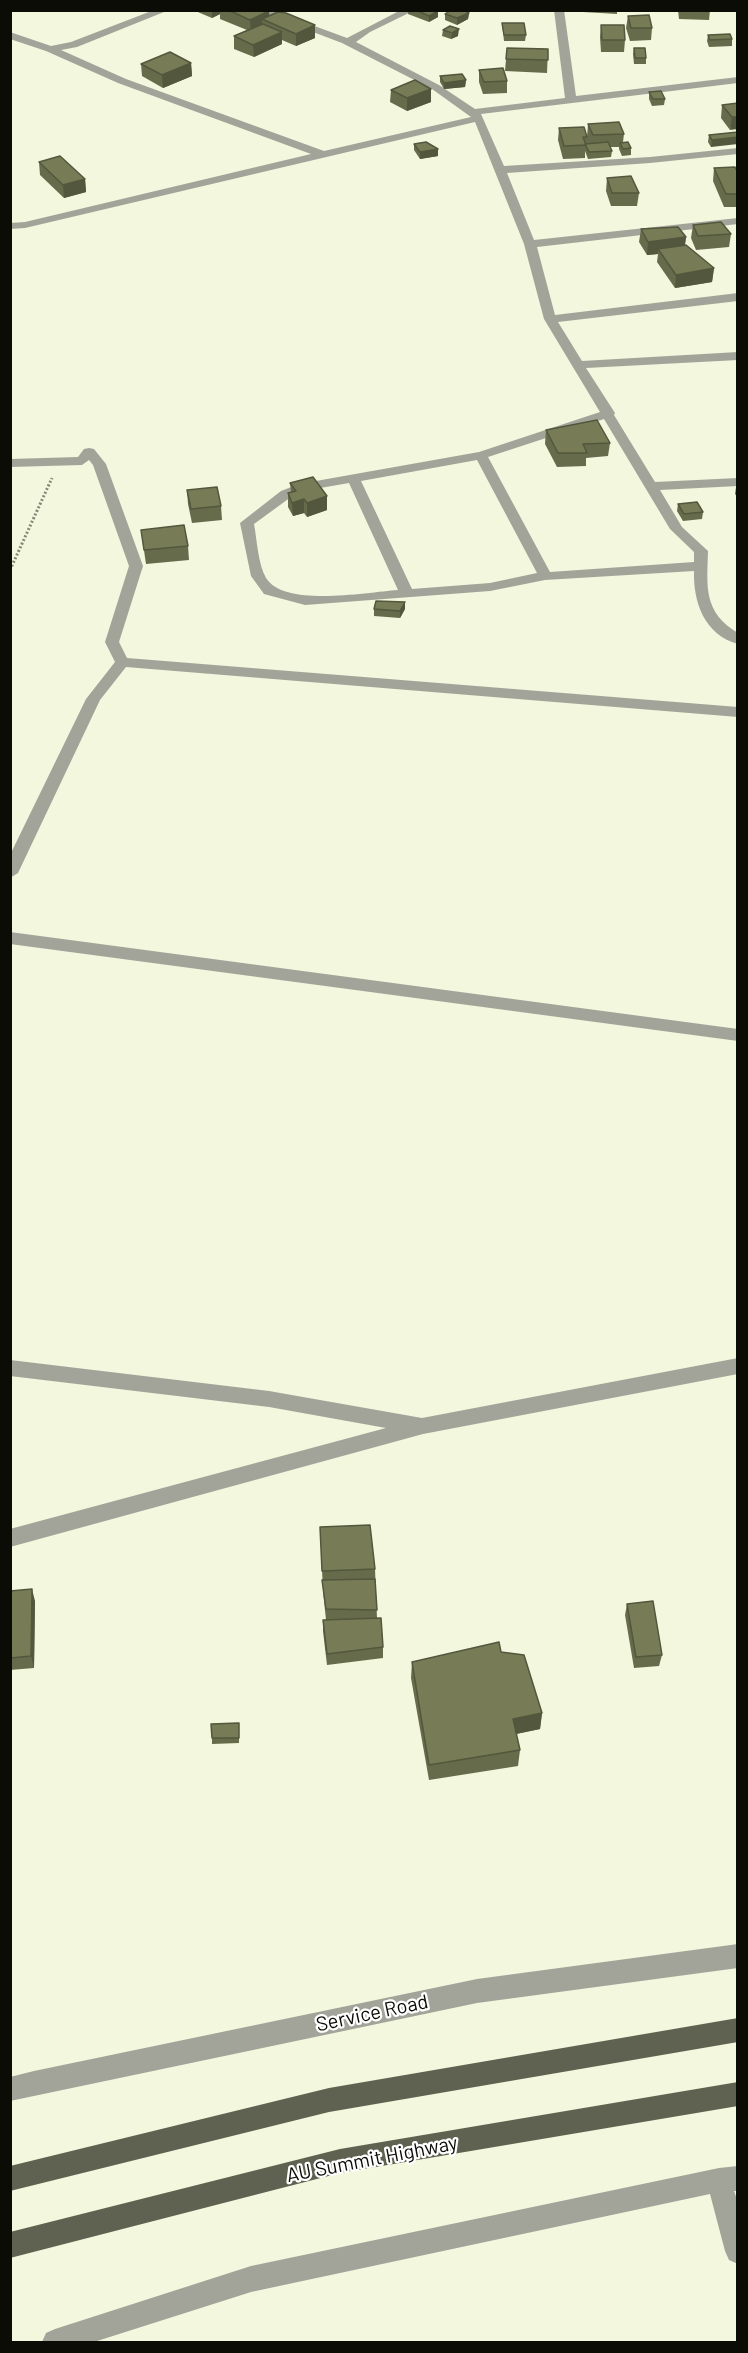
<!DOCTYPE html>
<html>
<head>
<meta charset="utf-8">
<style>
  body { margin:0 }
  #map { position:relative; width:748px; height:2353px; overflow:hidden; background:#f2f7dd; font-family:Barlow,sans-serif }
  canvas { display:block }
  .frame { position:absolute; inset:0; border:12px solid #0b0c05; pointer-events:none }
</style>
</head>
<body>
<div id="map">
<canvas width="748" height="2353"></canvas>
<div class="frame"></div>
</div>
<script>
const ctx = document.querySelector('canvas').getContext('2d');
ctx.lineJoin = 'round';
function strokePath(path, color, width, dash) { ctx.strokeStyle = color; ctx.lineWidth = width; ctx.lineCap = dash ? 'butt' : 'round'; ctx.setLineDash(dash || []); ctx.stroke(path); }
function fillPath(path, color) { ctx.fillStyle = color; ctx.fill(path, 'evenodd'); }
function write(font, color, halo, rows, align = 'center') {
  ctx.font = font + ' Barlow,sans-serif'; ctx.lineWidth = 4.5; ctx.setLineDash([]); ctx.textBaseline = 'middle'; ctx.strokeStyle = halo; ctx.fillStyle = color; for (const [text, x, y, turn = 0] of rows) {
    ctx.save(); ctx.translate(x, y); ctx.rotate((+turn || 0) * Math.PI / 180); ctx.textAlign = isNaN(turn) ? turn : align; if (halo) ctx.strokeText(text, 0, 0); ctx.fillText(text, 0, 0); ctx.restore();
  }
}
const path = new Path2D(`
  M10,570L52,478`);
const minor = new Path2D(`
  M154,10H169L77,47L61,50L126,79L324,151L471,117L432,89L342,43L255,10H271L347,38L401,10H415L370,32L356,42L439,85L475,109L565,98L554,10H564L576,96L738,77V83L481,114L504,166L650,157L738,148V154L650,163L507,173L534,240L738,218V224L537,247L555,315L738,293V301L558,322L582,361L738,352V360L586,368L615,413L614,415L655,482L738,478V486L660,490L682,527L708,551C707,587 703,612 738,633V644C704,635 693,601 694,571L545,580L490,591L305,605L264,594L251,576L240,523L281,491L299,484L479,452L600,412L544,319L524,244L475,122L25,228L10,229V223L25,222L311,154L118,83L46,51L10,39V32L51,46L71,42ZM604,419L670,529L694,552V562L550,572L488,457ZM477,460L537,573L490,583L412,589L361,481ZM349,483L398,590C367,592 285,608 266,578C258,564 257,540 254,524L291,497L303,491Z
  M89,448L94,449L106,464L143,566L119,642L127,658L738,707V717L126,667L100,700L18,873L10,878V855L86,699L115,662L105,642L129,566L93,465L89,460L82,465L10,467V459L78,457L84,449Z
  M10,932L738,1029V1041L10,944Z
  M738,1358V1374L423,1434L10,1547V1529L386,1428L269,1407L10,1376V1360L269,1391L422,1418Z
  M738,1944V1968L477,2003L10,2101V2077L34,2071L477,1979Z
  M738,2166V2191H734L738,2202V2264L729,2260L725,2251L710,2194L251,2292L94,2342H42L46,2333L55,2329L251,2266L719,2168Z`);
const major = new Path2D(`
  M738,2018V2042L329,2112L10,2191V2166L329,2088Z
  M738,2082V2106L340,2173L10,2258V2232L340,2149Z`);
const wall = new Path2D(`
  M193,10H268L269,16L315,25V38L296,46L282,40V44L254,57L234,49V36L247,30L220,19V14L212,18Z
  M408,10H437L438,17L429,22L408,14Z
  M583,10H617V14L583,12Z
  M678,10H710L709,20L679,19Z
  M469,13L468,19L457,25L445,20V14Z
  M628,16L652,28L651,40L630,41L626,28Z
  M502,23L526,35L525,41H504Z
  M601,25L625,40L624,52H601L600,37Z
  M443,30L458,36L451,39L442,36Z
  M708,35L732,39V46L709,47L707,41Z
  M507,48L548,49L547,73L505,71Z
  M634,48L646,58V64H634L633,54Z
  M191,63L192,76L163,88L142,76L141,64Z
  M479,70L507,81V93L483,94L479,82Z
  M440,76L466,80L465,87L444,89L440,82Z
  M431,89V102L407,111L390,102L391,90Z
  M649,92L665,99L664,105L652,106L649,99Z
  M738,103L730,130L721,118L722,105Z
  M588,124L624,134L623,142L631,148V155L622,156L619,149V147H610L612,151L611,157L588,159L585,151V158L563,159L558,140L559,128L587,137Z
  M738,132L711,147L708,142L709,135Z
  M414,144L438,156L420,159L414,150Z
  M39,162L85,179L86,192L64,198L40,175Z
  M714,168L738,173V207H724L713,181Z
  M607,178L639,193L637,206H611L606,191Z
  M693,225L731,234L729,247L696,250L691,238Z
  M641,229L686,237L685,245L714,268L712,282L675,288L657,262L658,254L647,255L639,242Z
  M546,430L610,443L608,456L586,458V466L557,467L545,444Z
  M737,481H738V498L735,494Z
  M290,483L327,510L307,517L304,513L293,516L288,507V493L291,492Z
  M187,490L221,506L222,520L192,523L188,504Z
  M678,504L703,512L702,519L683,521L677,511Z
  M141,530L188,546L189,560L146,564Z
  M374,609H405L400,618L374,616Z
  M320,1527L375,1569L377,1618L383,1647V1658L327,1665L323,1631V1620H326L323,1591Z
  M10,1591L35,1601L34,1668L10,1670Z
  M627,1604L662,1655L659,1666L634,1668L625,1615Z
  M501,1652L542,1713L540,1729L516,1734L520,1750L518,1766L429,1780L411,1678L412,1662Z
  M239,1723V1743L212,1744V1738Z`);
const shadedWall = new Path2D(`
  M212,10H220V14L212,18Z
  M269,11L270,22L262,19V27L251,32L250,20Z
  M438,11V17L429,22V16Z
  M469,13L468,19L457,25V18Z
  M315,25V38L296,46V34Z
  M459,29L458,36L451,39L452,33Z
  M282,32V44L254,57L253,45Z
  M191,63L192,76L163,88L162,75Z
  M466,80L465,87L444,89V83Z
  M431,89V102L407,111V98Z
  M732,117H738V129L730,130Z
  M738,137V144L711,147L712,140Z
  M438,149V156L420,159V152Z
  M85,179L86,192L64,198L63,185Z
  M686,237L684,250L658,249V254L647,255L648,242Z
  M714,268L712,282L675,288L676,275Z
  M327,496V510L307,517V503Z
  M304,499V513L293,516L292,503Z
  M405,602V609L400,618V611Z
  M32,1589L35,1601L34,1668L31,1656Z
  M542,1713L540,1729L511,1735L513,1719Z`);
const building = new Path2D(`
  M228,10H268L269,11L250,20Z
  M416,10H437L438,11L429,16Z
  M451,10H463L469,13L457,18L445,14Z
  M278,12L286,13L315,25L296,34L262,19Z
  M649,15L652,28H631L628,16Z
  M502,23H524L526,35H504Z
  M263,24L282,32L253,45L234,36Z
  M601,25H624L625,40H602Z
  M450,26L459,29L452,33L443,30Z
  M730,34L732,39L710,40L708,35Z
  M507,48L548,49V60L506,59Z
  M634,48H645L646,58H635Z
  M170,52L191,63L162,75L141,64Z
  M503,68L507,81L484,82L479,70Z
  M462,74L466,80L444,83L440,76Z
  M415,80L431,89L407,98L391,90Z
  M661,91L665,99H653L649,92Z
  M738,103V117H732L722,105Z
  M619,122L624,134L593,135L588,124Z
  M584,127L587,137H583L586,145L564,146L559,128Z
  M738,132V137L712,140L709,135Z
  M426,142L438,149L420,152L414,144Z
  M608,142L612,151L589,152L585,144Z
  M628,142L631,148L623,149L620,143Z
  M60,156L85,179L63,185L39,162Z
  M735,167L738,173V194H726L714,168Z
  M631,176L639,193H612L607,178Z
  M721,222L731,234L698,236L693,225Z
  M678,227L686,237L648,242L641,229Z
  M686,245L714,268L676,275L658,249Z
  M597,420L610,443L583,444L587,453H558L546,430Z
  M313,477L327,496L307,503L304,499L292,503L288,493L296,491L290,483Z
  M217,487L221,506L191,509L187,490Z
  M697,502L703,512L684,514L678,504Z
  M184,525L188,546L144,550L141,530Z
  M376,601L405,602L400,611L374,609Z
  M370,1525L375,1569L322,1571L320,1527Z
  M375,1579L377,1610L326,1609L322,1580Z
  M32,1589L31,1656L10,1658V1591Z
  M653,1601L662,1655L636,1657L627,1604Z
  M381,1618L383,1647L327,1654L323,1620Z
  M499,1642L501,1652L524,1655L542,1713L513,1719L520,1750L429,1765L412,1662Z
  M239,1723V1738H212L211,1724Z`);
const nearStreetnames = [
  ["Service Road",372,2013,-12],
  ["AU Summit Highway",372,2159,-11]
];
strokePath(path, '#858877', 3, [2, 2]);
fillPath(minor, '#a2a499');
fillPath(major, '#5f6250');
fillPath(wall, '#666b4b');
fillPath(shadedWall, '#53573d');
fillPath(building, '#777c57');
strokePath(building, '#53573d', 1.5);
write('20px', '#0b0c05', '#fff', nearStreetnames);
</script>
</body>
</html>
